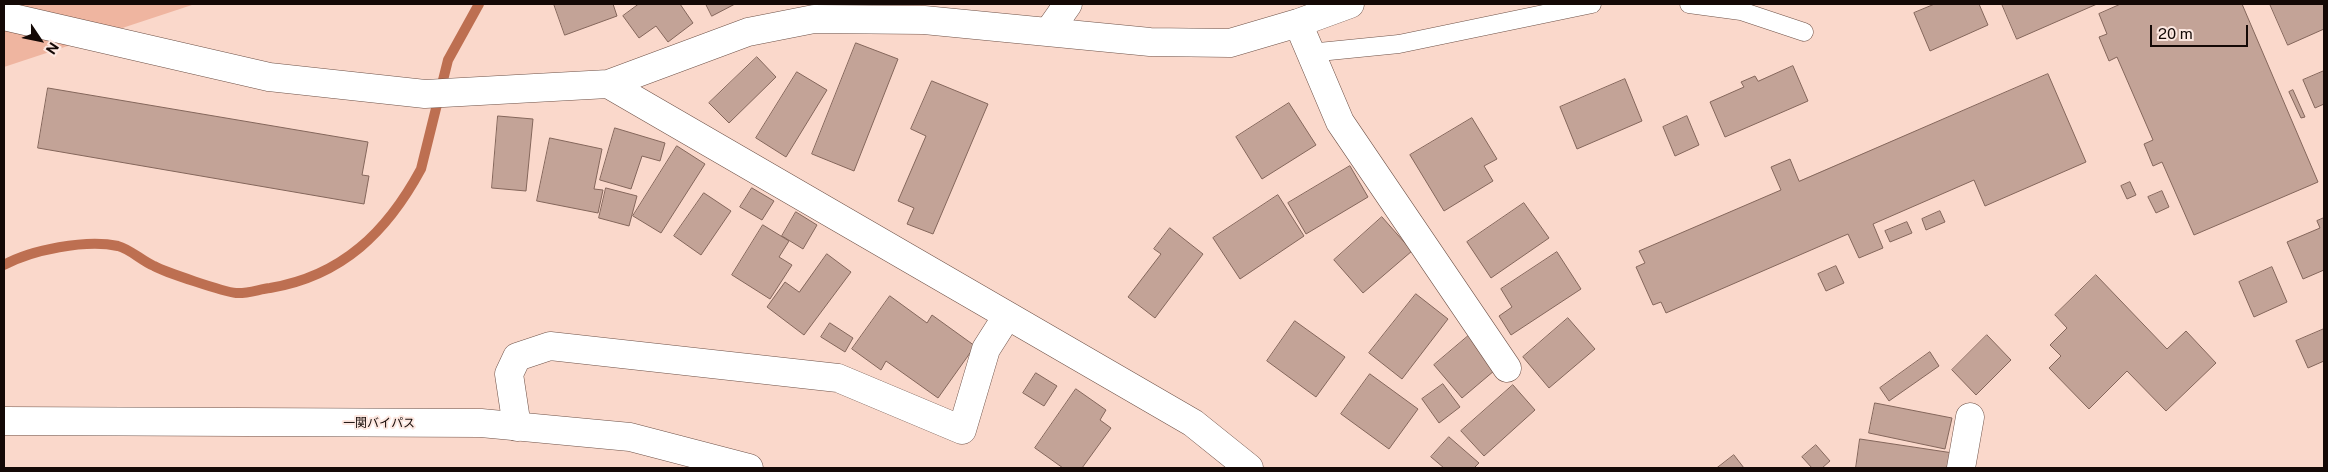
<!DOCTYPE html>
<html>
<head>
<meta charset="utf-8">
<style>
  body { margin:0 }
  #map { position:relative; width:2328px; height:472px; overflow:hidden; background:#fad8cb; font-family:"Public Sans",sans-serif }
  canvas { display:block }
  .frame { position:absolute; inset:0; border:5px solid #140906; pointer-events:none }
  .north { position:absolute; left:15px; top:15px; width:50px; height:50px; -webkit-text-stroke:4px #fde8e1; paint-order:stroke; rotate:124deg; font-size:14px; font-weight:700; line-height:20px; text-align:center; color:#140906 }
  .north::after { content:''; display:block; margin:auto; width:18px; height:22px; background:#140906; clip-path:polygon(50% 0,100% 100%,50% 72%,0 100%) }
  .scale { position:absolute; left:2150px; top:25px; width:98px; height:22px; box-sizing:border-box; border:2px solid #140906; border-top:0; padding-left:6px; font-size:15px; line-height:18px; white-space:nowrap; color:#140906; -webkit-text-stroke:4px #fde8e1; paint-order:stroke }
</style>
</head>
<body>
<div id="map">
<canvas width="2328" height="472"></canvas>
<div class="frame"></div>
<div class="north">N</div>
<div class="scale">20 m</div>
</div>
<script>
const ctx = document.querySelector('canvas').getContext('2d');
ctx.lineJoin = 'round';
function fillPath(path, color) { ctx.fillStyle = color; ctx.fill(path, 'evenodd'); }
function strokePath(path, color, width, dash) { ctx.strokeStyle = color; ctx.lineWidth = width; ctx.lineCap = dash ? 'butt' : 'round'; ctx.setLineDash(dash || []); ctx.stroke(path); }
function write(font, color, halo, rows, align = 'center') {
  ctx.font = font + ' "Public Sans","Noto Sans JP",sans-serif'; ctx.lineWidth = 4; ctx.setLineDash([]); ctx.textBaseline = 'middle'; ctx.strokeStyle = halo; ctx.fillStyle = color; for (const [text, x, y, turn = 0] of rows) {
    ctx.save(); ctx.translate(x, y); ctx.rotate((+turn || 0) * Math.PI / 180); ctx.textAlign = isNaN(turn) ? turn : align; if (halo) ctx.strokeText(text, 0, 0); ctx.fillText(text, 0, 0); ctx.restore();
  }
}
const green = new Path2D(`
  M4,4H195L4,67Z`);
const stream = new Path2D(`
  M4,265C31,250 86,239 118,246C130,249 142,261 154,266C165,272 224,292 236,293C247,294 260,289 270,288C342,276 387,232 421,169L448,60L479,4`);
const building = new Path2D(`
  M554,4H613L617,16L565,35Z
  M639,4H680L693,23L668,42L656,26L639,38L623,16Z
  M706,4H735L712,16Z
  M1935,4H1979L1988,25L1930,51L1914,13Z
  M2002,4H2097L2017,39Z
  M2121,4H2242L2318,182L2194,235L2162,162L2153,166L2144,144L2153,140L2117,57L2109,61L2099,37L2107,34L2099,14Z
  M2270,4H2324V29L2288,45Z
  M856,43L898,59L854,171L812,154Z
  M757,57L776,77L729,123L709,103Z
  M1793,66L1808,101L1725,137L1710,102L1744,87L1741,82L1755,76L1758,81Z
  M2324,71V104L2315,108L2303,80Z
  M797,72L827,90L786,157L756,138Z
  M2048,74L2086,162L1985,206L1974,180L1873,224L1883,248L1859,258L1848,234L1666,313L1661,302L1653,305L1636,267L1645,263L1639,251L1781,190L1771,167L1790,159L1799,181Z
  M1625,79L1642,121L1577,149L1560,107Z
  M932,81L988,104L933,234L907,224L914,208L898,201L926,136L911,129Z
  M48,88L368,142L362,175L369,176L364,204L38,148Z
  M2293,90L2305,117L2301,118L2289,92Z
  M1289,103L1316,145L1262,179L1236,137Z
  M498,116L533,119L526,191L492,188Z
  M1687,116L1699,145L1675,156L1663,127Z
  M1472,118L1497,159L1484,166L1493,181L1444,211L1410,155Z
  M615,128L665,143L660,161L642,156L631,189L600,180Z
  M550,138L602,149L594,189L603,190L598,213L537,201Z
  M677,146L705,164L661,233L633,216Z
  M1350,166L1368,197L1306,234L1288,203Z
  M2130,182L2136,195L2127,199L2121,186Z
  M606,188L637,196L629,226L599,218Z
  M752,188L774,201L762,220L740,207Z
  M2162,191L2169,207L2156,213L2148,197Z
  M704,193L731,211L701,255L674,236Z
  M1278,195L1304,236L1240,279L1213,238Z
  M1524,203L1549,238L1491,278L1467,242Z
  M1940,211L1945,222L1926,230L1922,219Z
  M796,212L817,225L803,249L782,236Z
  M1382,217L1412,251L1363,293L1334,260Z
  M2324,218V270L2303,279L2287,242L2320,228L2317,221Z
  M1907,222L1912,233L1890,242L1885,231Z
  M763,225L789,241L779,257L792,265L770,299L732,275Z
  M1170,228L1203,254L1155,318L1128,297L1161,254L1154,249Z
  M1557,252L1581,289L1511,335L1499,316L1512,307L1501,289Z
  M827,254L851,272L804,335L767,307L785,282L799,292Z
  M1836,266L1844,283L1826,291L1818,274Z
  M2272,267L2287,302L2254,317L2239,282Z
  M2096,275L2167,349L2186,331L2216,363L2166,411L2127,371L2089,409L2049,368L2061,356L2050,345L2067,328L2055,315Z
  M1416,294L1448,319L1402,379L1369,353Z
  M890,296L927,323L932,315L975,346L938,398L886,361L881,370L852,349Z
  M1568,318L1595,349L1549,388L1523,357Z
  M1295,321L1345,357L1316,397L1267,361Z
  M830,323L853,338L845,352L821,337Z
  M2324,329V361L2308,368L2296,341Z
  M1473,332L1501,365L1462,398L1434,365Z
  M1987,335L2011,360L1976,395L1952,370Z
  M1930,352L1939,366L1889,401L1880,388Z
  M1036,373L1057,386L1044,406L1023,393Z
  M1370,374L1418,409L1389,449L1341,414Z
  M1443,384L1460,407L1439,423L1422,399Z
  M1513,385L1535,410L1484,456L1461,431Z
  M1076,389L1106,410L1100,420L1111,428L1082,468H1063L1035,448Z
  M1875,403L1952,418L1945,449L1869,433Z
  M1449,437L1479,463L1474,468H1444L1431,457Z
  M1860,439L1953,453L1950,468H1856Z
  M1816,445L1830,461L1822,468H1812L1802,457Z
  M1734,455L1744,468H1717Z`);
const lane = new Path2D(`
  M1689,4L1741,11L1804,32
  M1309,53L1399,44L1592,4`);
const street = new Path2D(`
  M4,16L269,77L425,94L608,84L748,32L814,19L924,20L1150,42L1230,43L1298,23L1350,4
  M1298,23L1340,122L1507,368
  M1049,31L1068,4
  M608,84L1193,423L1249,468
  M517,427L509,374L517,357L550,346L838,378L962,430L986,349L1007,316
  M1961,468L1970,417`);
const highway = new Path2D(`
  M4,421L481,423L630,437L749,468`);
const streetNames = [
  ["一関バイパス",379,423]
];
fillPath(green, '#efb5a0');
strokePath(stream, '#bd6f51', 10);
fillPath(building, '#c3a397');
strokePath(building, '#84665b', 1);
strokePath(lane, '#6e5147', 19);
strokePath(street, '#6e5147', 29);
strokePath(highway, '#6e5147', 29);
strokePath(lane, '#fff', 18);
strokePath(street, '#fff', 28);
strokePath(highway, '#fff', 28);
write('12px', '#140906', '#fde8e1', streetNames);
</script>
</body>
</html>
